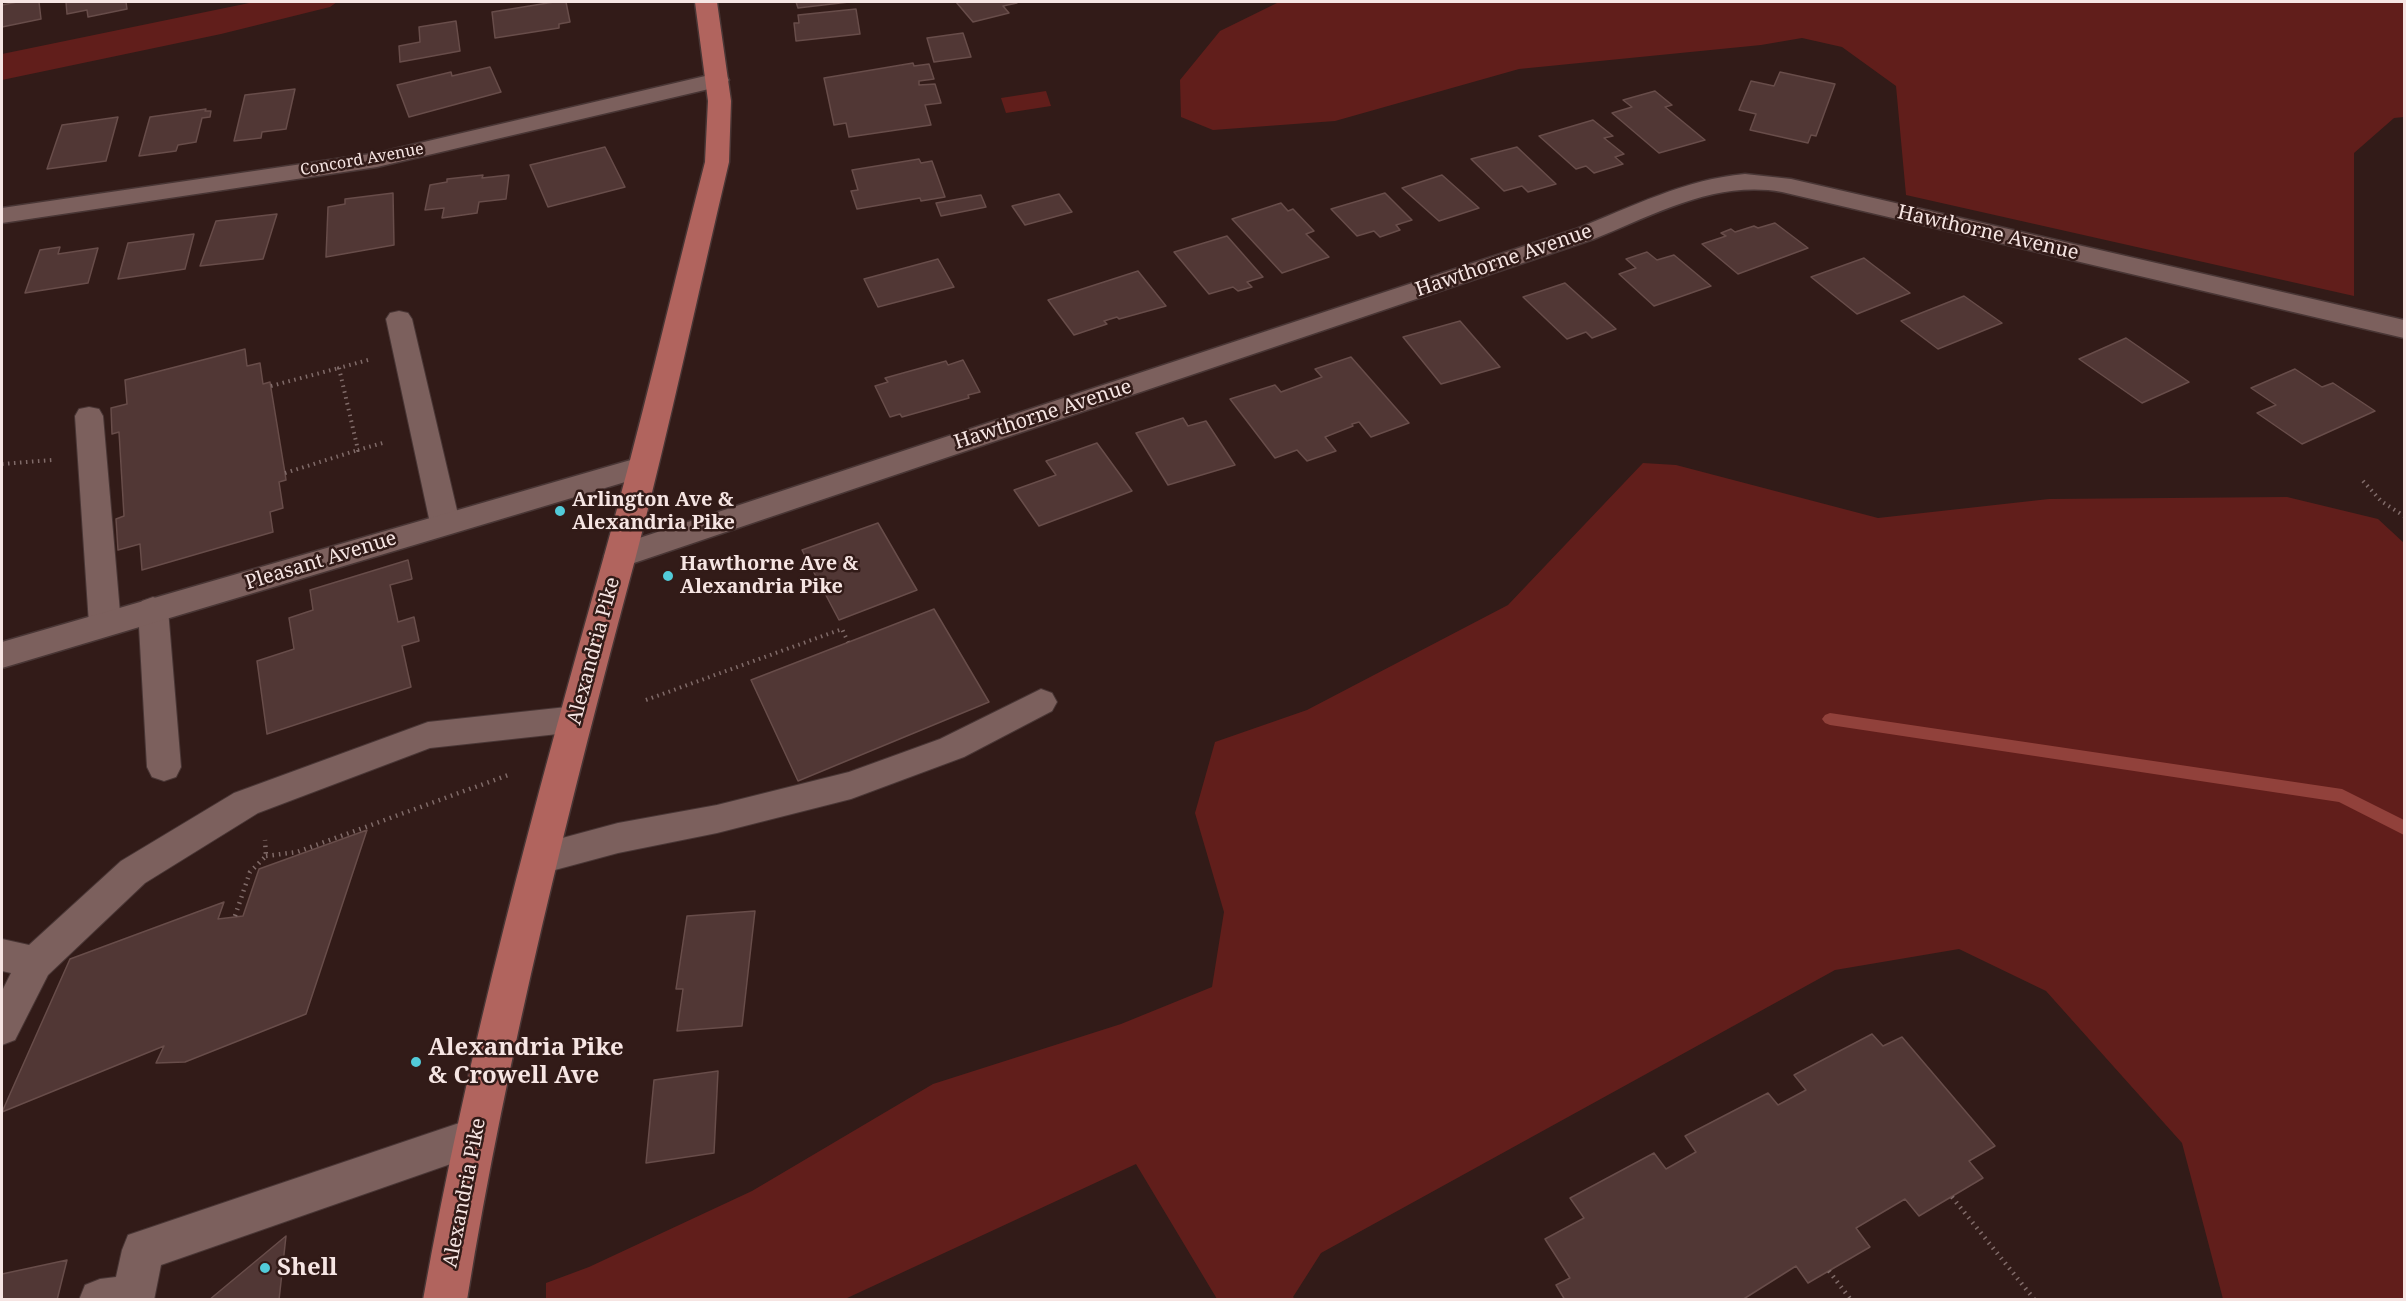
<!DOCTYPE html>
<html>
<head>
<meta charset="utf-8">
<style>
  body { margin:0 }
  #map { position:relative; width:2406px; height:1301px; overflow:hidden; background:#321b18; font-family:"Noto Serif",serif }
  canvas { display:block }
  .frame { position:absolute; inset:0; border:3px solid #f6e5e3; pointer-events:none }
</style>
</head>
<body>
<div id="map">
<canvas width="2406" height="1301"></canvas>
<div class="frame"></div>
</div>
<script>
const ctx = document.querySelector('canvas').getContext('2d');
ctx.lineJoin = 'round';
function fillPath(path, color) { ctx.fillStyle = color; ctx.fill(path, 'evenodd'); }
function strokePath(path, color, width, dash) { ctx.strokeStyle = color; ctx.lineWidth = width; ctx.lineCap = dash ? 'butt' : 'round'; ctx.setLineDash(dash || []); ctx.stroke(path); }
function write(font, color, halo, rows, align = 'center') {
  ctx.font = font + ' "Noto Serif",serif'; ctx.lineWidth = 5; ctx.setLineDash([]); ctx.textBaseline = 'middle'; ctx.strokeStyle = halo; ctx.fillStyle = color; for (const [text, x, y, turn = 0] of rows) {
    ctx.save(); ctx.translate(x, y); ctx.rotate((+turn || 0) * Math.PI / 180); ctx.textAlign = isNaN(turn) ? turn : align; if (halo) ctx.strokeText(text, 0, 0); ctx.fillText(text, 0, 0); ctx.restore();
  }
}
const green = new Path2D(`
  M254,2H337L330,7L221,34L2,80V54Z
  M1279,2H2404V117L2394,118L2354,153V296L1906,195L1896,86L1842,47L1802,38L1761,45L1519,69L1335,121L1213,130L1181,117L1180,80L1220,31Z
  M1046,91L1051,106L1006,113L1001,98Z
  M1643,463L1676,465L1878,518L2049,499L2287,497L2378,519L2404,543V1299H2223L2182,1143L2046,991L1959,949L1835,970L1321,1253L1293,1297L1295,1299H1217L1136,1164L845,1299H546V1283L589,1267L752,1191L933,1084L1121,1024L1212,987L1224,912L1195,813L1215,742L1307,710L1508,605Z`);
const stream = new Path2D(`
  M1830,713L2342,789L2404,820V835L2339,802L1830,725L1825,723L1822,719L1825,715Z`);
const building = new Path2D(`
  M17,2H39L41,19L2,27V5Z
  M66,2H126L127,9L88,17L87,10L67,14Z
  M554,2H566L570,22L559,24V28L495,38L492,12Z
  M796,2H849L798,8Z
  M956,2H1015L1017,3L1003,6L1009,13L973,22Z
  M856,9L860,34L796,41L794,23H799L798,15Z
  M456,21L460,51L400,62L399,46L420,42L419,27Z
  M963,33L971,57L934,62L927,38Z
  M913,63L914,66L929,64L934,79L919,81V85L935,84L941,103L925,105L931,125L849,137L846,123L834,125L824,78Z
  M490,67L501,92L409,117L397,85L451,72L452,76Z
  M1780,72L1835,84L1816,136L1811,135L1808,143L1750,130L1756,114L1739,110L1751,81L1774,86Z
  M295,89L286,129L262,132L261,138L234,141L245,95Z
  M1655,91L1672,105L1665,107L1705,140L1659,153L1612,113L1632,107L1623,100Z
  M206,109L205,111H211L210,117L202,118L196,142L178,145L176,151L139,156L150,117Z
  M118,117L106,161L47,169L62,125Z
  M1593,120L1613,136L1604,138L1624,154L1615,157L1623,164L1594,173L1586,166L1576,169L1539,136Z
  M605,147L625,187L548,207L530,165Z
  M1517,147L1556,184L1528,192L1522,186L1504,191L1471,159Z
  M919,159L921,163L932,161L945,197L921,201L920,198L857,209L851,191L858,190L852,170Z
  M483,175L482,178L509,175L506,199L479,202L477,213L442,218L444,208L425,210L430,185L447,182V179Z
  M1442,175L1479,208L1439,221L1402,188Z
  M393,193L394,245L326,257L328,207L345,204V199Z
  M1385,193L1412,220L1396,225L1400,230L1380,237L1374,231L1357,236L1331,209Z
  M1059,194L1072,212L1025,225L1012,206Z
  M981,195L986,207L941,216L936,203Z
  M1281,203L1288,211L1293,209L1314,231L1306,234L1329,257L1282,273L1232,219Z
  M277,214L263,259L200,266L216,221Z
  M1775,223L1808,248L1738,274L1702,244L1726,236L1721,233L1731,229L1735,232L1754,226L1758,228Z
  M194,234L185,269L118,279L128,243Z
  M1227,236L1263,277L1247,282L1252,287L1238,291L1233,287L1209,294L1174,252Z
  M60,247L58,254L98,248L88,283L25,293L40,250Z
  M1647,252L1657,260L1674,255L1711,286L1654,306L1619,274L1636,268L1626,259Z
  M1864,258L1873,265L1910,293L1857,314L1811,277Z
  M938,259L954,287L878,307L864,279Z
  M1138,271L1166,306L1119,319L1117,317L1104,321L1107,324L1074,335L1048,300Z
  M1565,283L1616,329L1592,338L1586,332L1567,339L1523,297Z
  M1964,296L2002,323L1938,349L1901,321Z
  M1460,321L1500,367L1441,384L1403,337Z
  M2126,338L2139,347L2189,382L2142,403L2079,359Z
  M245,349L247,366L260,363L263,384L270,382L285,473L286,480L279,482L283,508L270,512L273,532L142,570L140,544L118,550L116,519L124,516L119,432L112,434L111,408L127,404L125,380Z
  M1351,357L1409,423L1371,437L1359,422L1352,424L1353,426L1325,437L1336,451L1307,461L1297,450L1275,458L1230,399L1275,385L1281,392L1322,377L1315,369Z
  M963,360L980,392L968,395L969,398L902,417L900,414L890,417L875,386L888,382L885,378L946,361L948,365Z
  M2295,369L2322,387L2333,383L2375,411L2302,444L2257,413L2276,405L2251,388Z
  M1183,418L1188,426L1206,421L1235,465L1168,485L1136,433Z
  M1097,443L1132,491L1039,526L1014,490L1056,475L1046,461Z
  M878,523L917,590L839,620L802,550Z
  M408,560L412,579L390,585L398,622L414,617L419,641L402,646L411,687L267,734L257,661L294,649L289,618L313,610L310,590Z
  M934,609L989,702L798,781L751,680Z
  M367,830L306,1014L185,1062L156,1063L164,1046L2,1112L70,959L224,902L218,919L243,916L259,869Z
  M755,911L742,1026L677,1031L683,989H676L687,916Z
  M1872,1034L1883,1046L1902,1037L1995,1146L1969,1161L1983,1178L1919,1216L1905,1199L1856,1228L1870,1247L1808,1283L1796,1266L1742,1300H1565L1556,1285L1570,1278L1545,1239L1584,1218L1570,1198L1654,1153L1666,1169L1696,1152L1685,1136L1768,1093L1778,1105L1806,1090L1794,1075Z
  M718,1071L714,1153L646,1163L654,1080Z
  M286,1236L279,1300H209Z
  M67,1260L57,1300H2V1274Z`);
const pathFar1 = new Path2D(`
  M368,360L339,368L358,450L386,442
  M271,386L339,368
  M2,464L52,460
  M285,473L358,450
  M2363,481L2381,501L2404,516
  M646,700L842,629L848,642`);
const path = new Path2D(`
  M266,856L297,852L511,774
  M235,916L250,872L266,856L265,840
  M1952,1197L2034,1299
  M1829,1271L1851,1300`);
const lane = new Path2D(`
  M399,311L408,313L412,319L460,523L455,530L445,533L435,530L430,523L386,319L390,313Z
  M89,407L99,409L103,416L121,624L116,632L105,636L94,632L89,624L75,416L79,409Z
  M153,597L164,601L168,609L181,767L176,777L164,781L152,777L147,767L138,609L142,601Z
  M1041,689L1052,693L1057,702L1052,711L964,757L851,799L717,833L618,853L540,874L528,870L522,859L528,848L540,844L618,823L717,805L849,772L940,739Z
  M576,706L588,710L592,719L588,728L576,732L430,748L258,813L145,883L48,975L15,1040L2,1045V991L11,973L2,971V939L29,945L121,861L234,793L428,722Z
  M474,1118L488,1123L494,1137L488,1151L161,1265L154,1300H79L85,1285L100,1279L116,1277L122,1250L128,1235Z`);
const street = new Path2D(`
  M718,73L726,75L729,80L726,85L377,167L2,223V208L377,153Z
  M1745,174L1791,179L2404,320V338L1782,192C1715,180 1654,215 1594,239L631,564L620,567L609,564L604,556L609,548L1576,229C1631,207 1686,179 1745,174Z
  M641,457L652,460L656,467L652,474L2,668V642Z`);
const primary = new Path2D(`
  M695,2H717L731,101L729,162C698,293 670,426 636,556C570,802 508,1048 467,1300H423C468,1048 535,801 604,556C641,426 671,293 705,162L708,101Z`);
const markers = [
  [560,511,6,"#52cbd9"],
  [668,576,6,"#52cbd9"],
  [416,1062,6,"#52cbd9"],
  [265,1268,6,"#52cbd9"]
];
const farStreetnames = [
  ["Concord Avenue",362,160,-10]
];
const streetNames = [
  ["Hawthorne Avenue",1988,233,13],
  ["Hawthorne Avenue",1504,261,-19],
  ["Hawthorne Avenue",1043,415,-18],
  ["Pleasant Avenue",321,561,-17],
  ["Alexandria Pike",594,651,-75],
  ["Alexandria Pike",465,1193,-79]
];
const poiNames = [
  ["Arlington Ave &",572,500],
  ["Alexandria Pike",572,523],
  ["Hawthorne Ave &",680,564],
  ["Alexandria Pike",680,587]
];
const nearPoinames = [
  ["Alexandria Pike",428,1048],
  ["& Crowell Ave",428,1076],
  ["Shell",277,1268]
];
fillPath(green, '#611e1b');
fillPath(stream, '#91413b');
fillPath(building, '#513735');
strokePath(building, '#684d4a', 1.5);
strokePath(lane, '#493635', 2);
strokePath(street, '#493635', 3);
strokePath(primary, '#493635', 3);
strokePath(pathFar1, '#806b69', 4, [1.5, 4.5]);
strokePath(path, '#806b69', 4.5, [1.5, 5]);
fillPath(lane, '#7c605d');
fillPath(street, '#7c605d');
fillPath(primary, '#b1645e');
for (const [x, y, r, color] of markers) { const dot = new Path2D(); dot.arc(x, y, r, 0, 2 * Math.PI); ctx.fillStyle = color; ctx.fill(dot); strokePath(dot, '#321b18', 2); }
write('16px', '#f6e5e3', '#321b18', farStreetnames);
write('20px', '#f6e5e3', '#321b18', streetNames);
write('bold 20px', '#f6e5e3', '#321b18', poiNames, 'left');
write('bold 24px', '#f6e5e3', '#321b18', nearPoinames, 'left');
</script>
</body>
</html>
